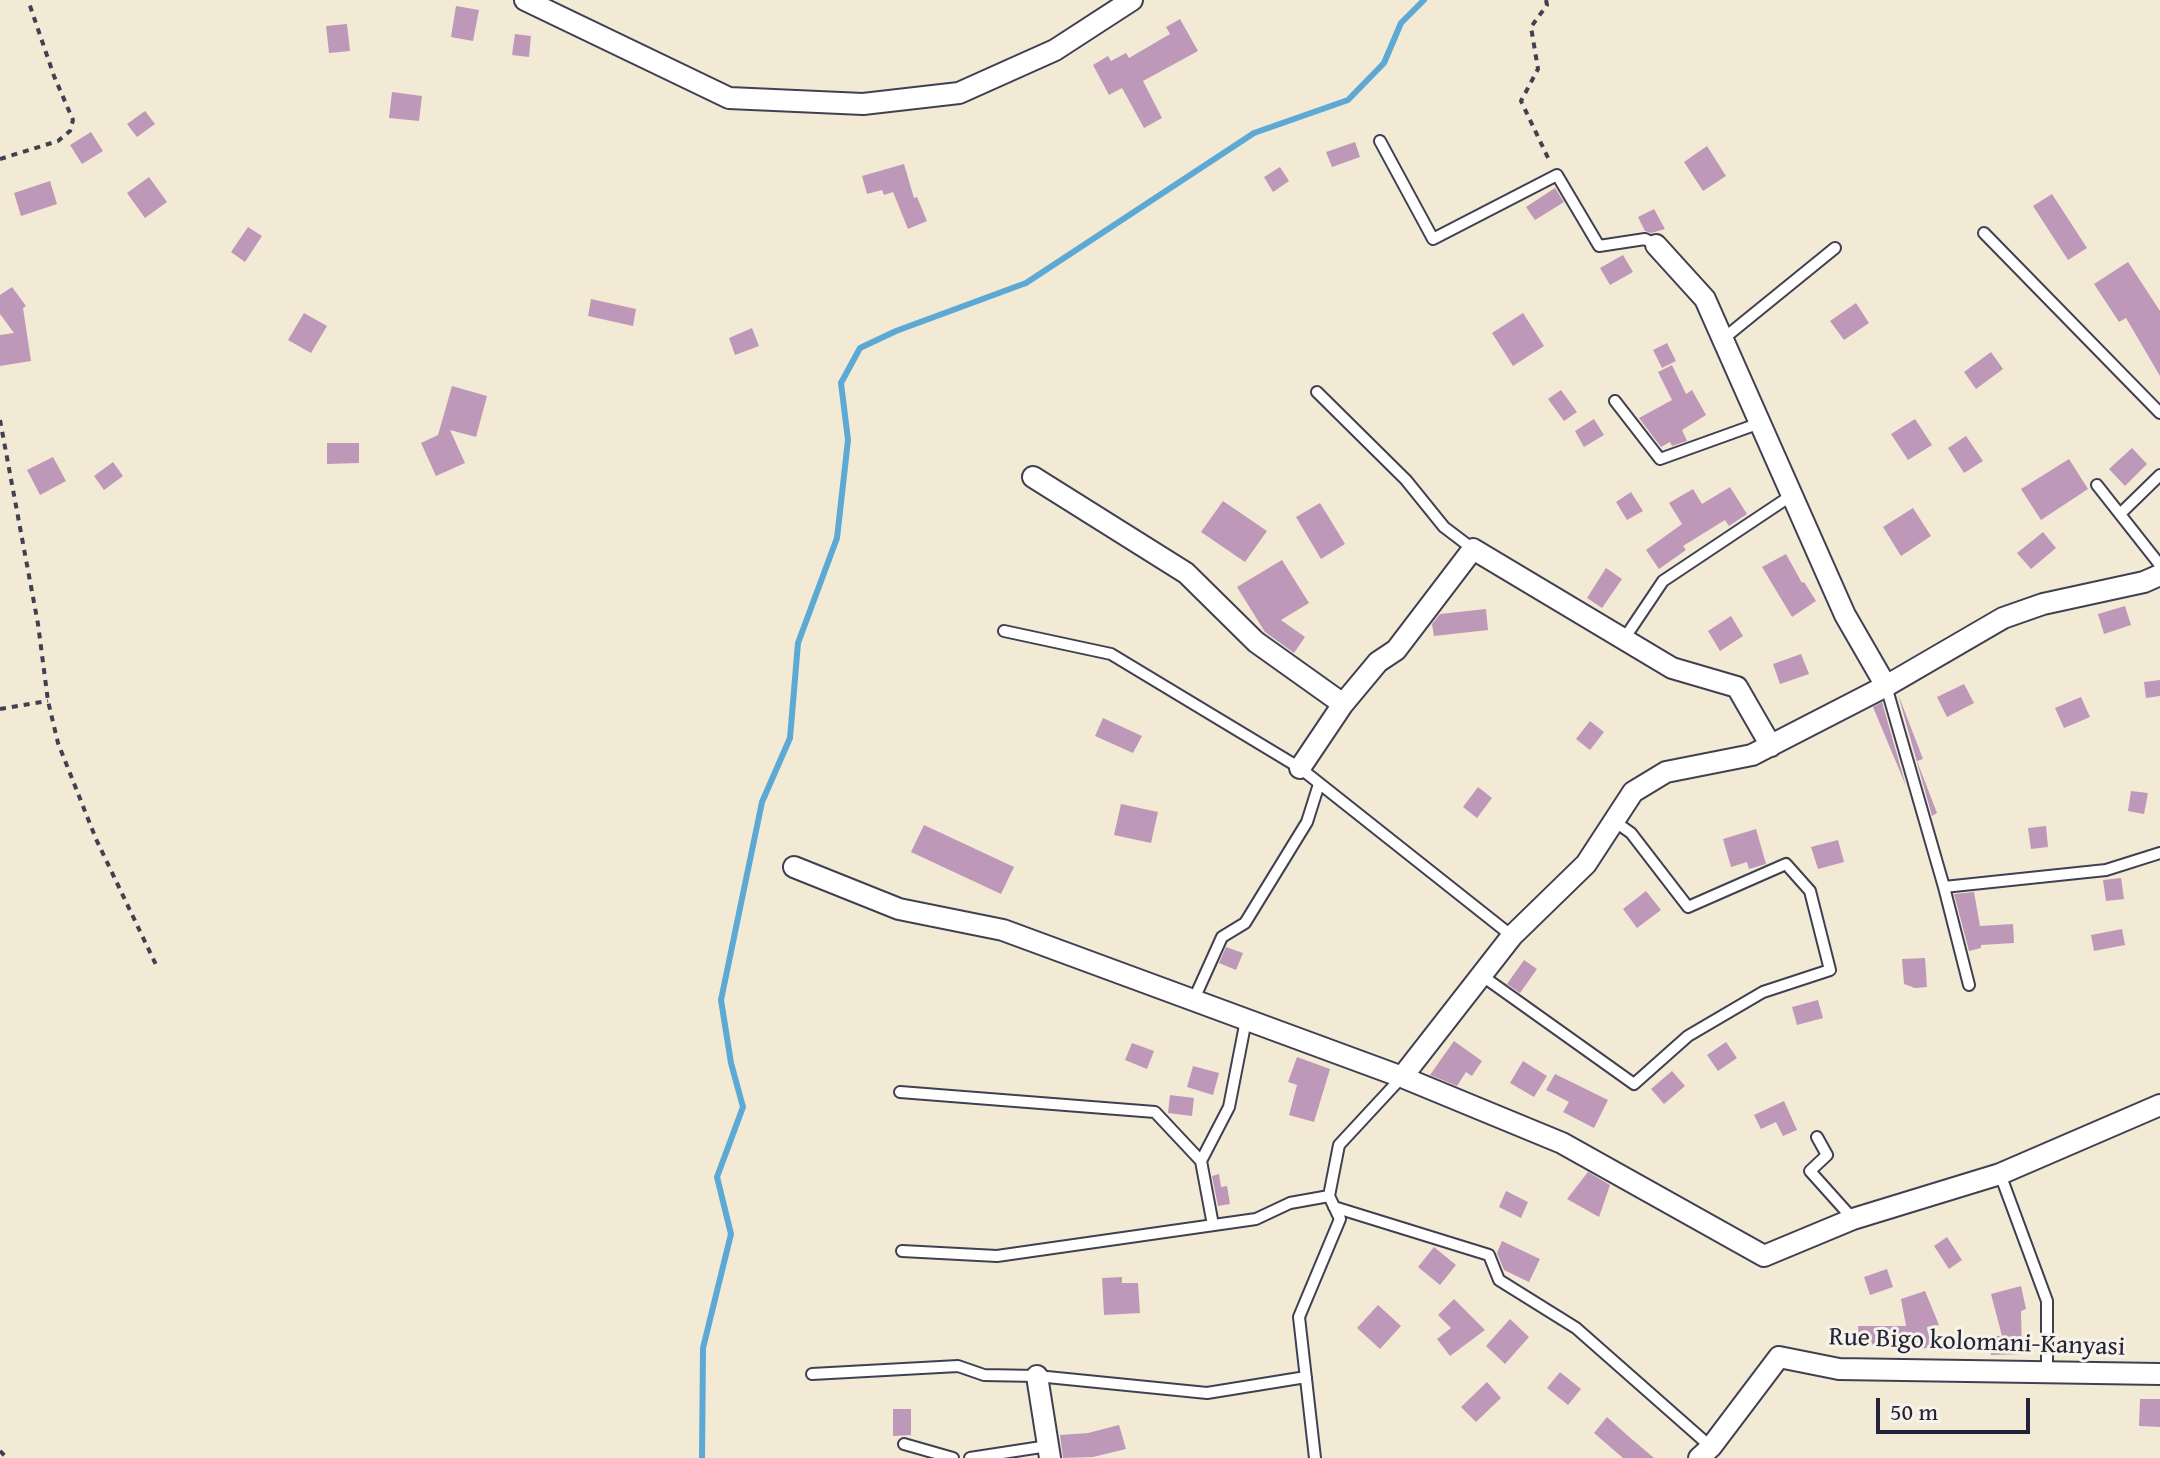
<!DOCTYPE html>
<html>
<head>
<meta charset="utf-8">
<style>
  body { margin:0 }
  #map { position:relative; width:2160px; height:1458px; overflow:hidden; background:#f2ead4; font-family:"Gentium Book Plus",serif }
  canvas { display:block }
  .scale { position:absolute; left:1876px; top:1398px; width:154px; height:36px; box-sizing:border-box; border:4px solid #22223b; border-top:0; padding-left:10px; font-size:24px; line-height:28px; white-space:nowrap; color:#22223b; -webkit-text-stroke:6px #f7f3e8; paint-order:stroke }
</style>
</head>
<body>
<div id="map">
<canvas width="2160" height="1458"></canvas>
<div class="scale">50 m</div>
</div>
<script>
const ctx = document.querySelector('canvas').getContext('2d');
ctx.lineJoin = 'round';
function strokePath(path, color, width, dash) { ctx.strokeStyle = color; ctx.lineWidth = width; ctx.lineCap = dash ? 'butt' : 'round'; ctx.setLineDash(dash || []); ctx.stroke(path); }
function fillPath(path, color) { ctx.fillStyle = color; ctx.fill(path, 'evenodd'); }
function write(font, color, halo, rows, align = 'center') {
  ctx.font = font + ' "Gentium Book Plus",serif'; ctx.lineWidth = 6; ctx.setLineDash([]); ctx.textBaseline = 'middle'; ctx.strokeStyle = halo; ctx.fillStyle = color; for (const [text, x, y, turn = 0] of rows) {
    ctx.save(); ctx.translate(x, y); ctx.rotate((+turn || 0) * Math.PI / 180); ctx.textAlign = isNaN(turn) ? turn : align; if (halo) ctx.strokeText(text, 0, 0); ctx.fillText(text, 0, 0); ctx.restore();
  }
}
const stream = new Path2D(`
  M702,1458L703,1348L731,1234L717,1177L743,1107L731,1063L721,1000L762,802L790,738L798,643L837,538L848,440L841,383L860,348L896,331L1026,283L1254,133L1348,100L1384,63L1401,23L1424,0`);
const building = new Path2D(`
  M456,6L479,10L473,41L451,37Z
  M1180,19L1198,51L1143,81L1162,118L1144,128L1122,88L1109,95L1093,65L1108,56L1111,61L1126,53L1129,58L1170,34L1166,27Z
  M347,24L350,51L329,53L326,26Z
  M515,34L531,36L529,57L512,55Z
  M392,92L422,96L419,121L389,118Z
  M145,111L155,124L137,137L127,124Z
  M91,132L103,151L82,164L70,145Z
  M1355,142L1360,157L1332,167L1326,152Z
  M1707,146L1726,176L1703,191L1684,162Z
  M904,164L914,198L917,197L927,221L908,229L893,192L884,195L882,190L867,194L862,176Z
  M1280,167L1289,181L1273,192L1264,177Z
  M149,177L167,202L145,218L127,193Z
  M50,181L57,204L21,216L14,193Z
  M1555,188L1564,202L1535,220L1526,207Z
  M2052,194L2087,248L2068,260L2033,206Z
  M1654,209L1665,229L1651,233L1645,231L1638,217Z
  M248,227L262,236L245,262L231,252Z
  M1623,255L1633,272L1610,285L1600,268Z
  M2128,262L2160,311V376L2126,318L2119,322L2094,284Z
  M12,287L26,306L23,308L31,361L0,366V335L14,333L0,314V295Z
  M591,299L636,309L633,326L588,316Z
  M1856,303L1869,323L1844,340L1830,321Z
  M304,313L327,326L311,353L288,340Z
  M1523,313L1544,346L1513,366L1492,333Z
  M752,328L759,346L735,355L729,338Z
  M1667,343L1676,361L1662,368L1653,350Z
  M1991,352L2003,369L1976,389L1964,372Z
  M1672,365L1686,394L1692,390L1706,415L1682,430L1687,441L1672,446L1670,442L1661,447L1639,418L1672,400L1658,372Z
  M452,386L487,396L476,437L450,430L465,463L436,476L421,443L438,435Z
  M1561,390L1577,412L1564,421L1548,399Z
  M1594,419L1604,435L1584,447L1575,431Z
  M1915,419L1932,445L1908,460L1891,434Z
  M1966,436L1983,461L1964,473L1948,448Z
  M327,443H359V463L327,464Z
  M2132,448L2147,464L2125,486L2109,469Z
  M53,457L66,481L40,495L27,470Z
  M2069,459L2088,489L2041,520L2021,489Z
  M113,462L123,476L104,490L94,476Z
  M1730,487L1747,514L1729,526L1725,520L1683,546L1686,550L1659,569L1646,550L1682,524L1669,503L1693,489L1702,504Z
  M1631,492L1643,511L1627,520L1616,502Z
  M1223,501L1267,531L1245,562L1201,532Z
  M1320,503L1345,544L1321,559L1296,517Z
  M1913,508L1931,536L1901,556L1883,527Z
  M2043,532L2056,548L2031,569L2017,553Z
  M1786,554L1802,583L1804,582L1816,601L1792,617L1762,567Z
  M1282,560L1309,603L1281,620L1305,637L1294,653L1265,632L1237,587Z
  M1606,568L1622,579L1602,608L1587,598Z
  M2125,606L2131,625L2104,634L2098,614Z
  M1486,609L1488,630L1434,636L1432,624L1440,614Z
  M1731,616L1743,636L1720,651L1708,631Z
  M1801,654L1809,674L1780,684L1773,664Z
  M2160,680V696L2146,698L2144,682Z
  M1964,684L1974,703L1947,717L1937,697Z
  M1898,694L1923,759L1917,761L1937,813L1932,816Z
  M2081,697L2090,717L2064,728L2055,708Z
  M1882,702L1906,786L1873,707Z
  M1103,718L1142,736L1133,753L1095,736Z
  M1590,721L1604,732L1590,750L1576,739Z
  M1478,787L1492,798L1477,818L1463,807Z
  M2131,791L2148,793L2144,814L2128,811Z
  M1121,804L1158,812L1151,843L1114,835Z
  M924,825L1014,867L1001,894L911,852Z
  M2046,826L2048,847L2031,849L2028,828Z
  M1756,829L1766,864L1749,869L1747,862L1731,867L1723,839Z
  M1838,840L1844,862L1818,869L1811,847Z
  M2121,878L2124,899L2106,901L2103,880Z
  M1646,891L1661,910L1637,928L1623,909Z
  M1974,892L1980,926L2013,924L2014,943L1981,945V948L1969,951L1954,894Z
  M2122,929L2125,945L2094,951L2091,935Z
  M1226,947L1243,953L1236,970L1219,963Z
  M1925,958L1927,987L1915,988L1904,984L1902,959Z
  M1524,960L1537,969L1520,993L1507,984Z
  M1818,1000L1823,1018L1797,1025L1792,1007Z
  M1454,1041L1482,1061L1472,1076L1466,1072L1457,1086L1430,1075Z
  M1726,1042L1737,1058L1718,1071L1707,1055Z
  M1132,1043L1154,1051L1147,1069L1125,1060Z
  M1297,1057L1330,1069L1314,1122L1289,1115L1297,1085L1288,1082Z
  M1523,1061L1547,1076L1534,1097L1510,1083Z
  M1193,1066L1219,1073L1213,1095L1187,1087Z
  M1672,1071L1685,1086L1664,1104L1651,1089Z
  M1555,1074L1608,1100L1594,1128L1563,1112L1569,1102L1546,1090Z
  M1170,1095L1194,1098L1192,1116L1168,1113Z
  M1784,1101L1797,1130L1783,1136L1776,1122L1761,1129L1754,1115Z
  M1588,1172L1610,1185L1599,1217L1567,1199Z
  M1219,1174L1221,1187L1227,1186L1230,1204L1218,1206L1212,1176Z
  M1506,1191L1528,1202L1521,1218L1499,1207Z
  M1947,1237L1962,1260L1949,1269L1934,1246Z
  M1502,1241L1540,1259L1529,1282L1504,1270L1497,1253Z
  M1434,1247L1456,1265L1440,1285L1418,1267Z
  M1887,1269L1893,1287L1870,1295L1864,1277Z
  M1122,1277V1283H1138L1140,1313L1104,1315L1102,1278Z
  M2021,1286L2026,1309L2021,1311L2022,1354L1991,1355V1336H2002L1991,1294Z
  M1925,1291L1939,1325L1927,1327L1931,1347L1898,1353L1897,1345L1859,1344L1858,1326H1906L1901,1299Z
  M1454,1299L1485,1330L1450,1356L1437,1339L1451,1328L1438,1315Z
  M1378,1305L1401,1326L1380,1349L1357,1328Z
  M1510,1319L1529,1337L1505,1364L1486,1346Z
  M1560,1372L1581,1389L1568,1405L1547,1388Z
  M1487,1382L1501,1398L1476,1422L1461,1407Z
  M2140,1399H2160V1427L2139,1426Z
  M893,1409H911V1435L893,1436Z
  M1607,1417L1627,1435L1654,1458H1623L1594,1433Z
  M1119,1425L1126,1449L1093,1457L1063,1458L1060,1435L1088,1433Z`);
const path = new Path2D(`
  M1546,0L1547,5L1531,27L1538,69L1521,101L1550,162
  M0,159L58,141L70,131L73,120L54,76L28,0
  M0,420L38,624L48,701L58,743L96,839L158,969
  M0,709L48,701
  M0,1451L7,1458`);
const service = new Path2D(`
  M1380,141L1433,239L1557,175L1599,246L1645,239L1656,245
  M1984,233L2160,413
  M1723,339L1835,248
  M1317,392L1406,480L1444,527L1473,549
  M1615,401L1660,459L1760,423
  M2097,485L2160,565
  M2120,514L2160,475
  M1004,631L1111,654L1300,768L1512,936
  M1624,639L1663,581L1792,495
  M1886,686L1944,887L2106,870L2160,853
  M1944,887L1969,985
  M1481,975L1634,1084L1688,1036L1763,992L1830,970L1810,891L1786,864L1688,907L1631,833L1614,821
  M1194,999L1222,937L1245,923L1307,822L1319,784
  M900,1092L1155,1112L1201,1161L1213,1225
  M1817,1137L1827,1155L1810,1171L1853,1219
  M1201,1161L1229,1107L1246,1020
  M2000,1174L2047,1301V1373
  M1334,1207L1489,1255L1499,1280L1576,1328L1711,1447
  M902,1251L997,1256L1256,1219L1290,1203L1329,1196
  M812,1374L958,1366L984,1375L1037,1376L1207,1393L1306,1377
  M904,1444L953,1458
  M970,1458L1048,1446
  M1315,1458L1299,1317L1340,1219L1329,1196L1339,1145L1402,1077`);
const minor = new Path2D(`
  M525,0L729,98L863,104L959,93L1055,50L1132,0
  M1656,245L1705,299L1845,615L1886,686
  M1033,477L1186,573L1256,642L1343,704
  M1300,768L1343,704L1378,662L1396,650L1473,549L1672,668L1737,687L1771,746
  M794,867L899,909L1003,930L1402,1077L1562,1143L1764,1256L1853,1219L2000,1174L2160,1105
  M1402,1077L1512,936L1586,864L1633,792L1666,772L1752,755L1886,686L2003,618L2043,604L2144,582L2160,575
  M1037,1376L1050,1458
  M1699,1458L1711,1447L1779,1357L1839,1369L2160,1374`);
const streetNames = [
  ["Rue Bigo kolomani-Kanyasi",1977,1343,2]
];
strokePath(stream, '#5ba9d4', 6);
fillPath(building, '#be98b9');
strokePath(service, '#414052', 14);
strokePath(minor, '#414052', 24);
strokePath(path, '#414052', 4, [6, 6]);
strokePath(service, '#fff', 10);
strokePath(minor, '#fff', 20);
write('26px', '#22223b', '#f7f3e8', streetNames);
</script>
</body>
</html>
